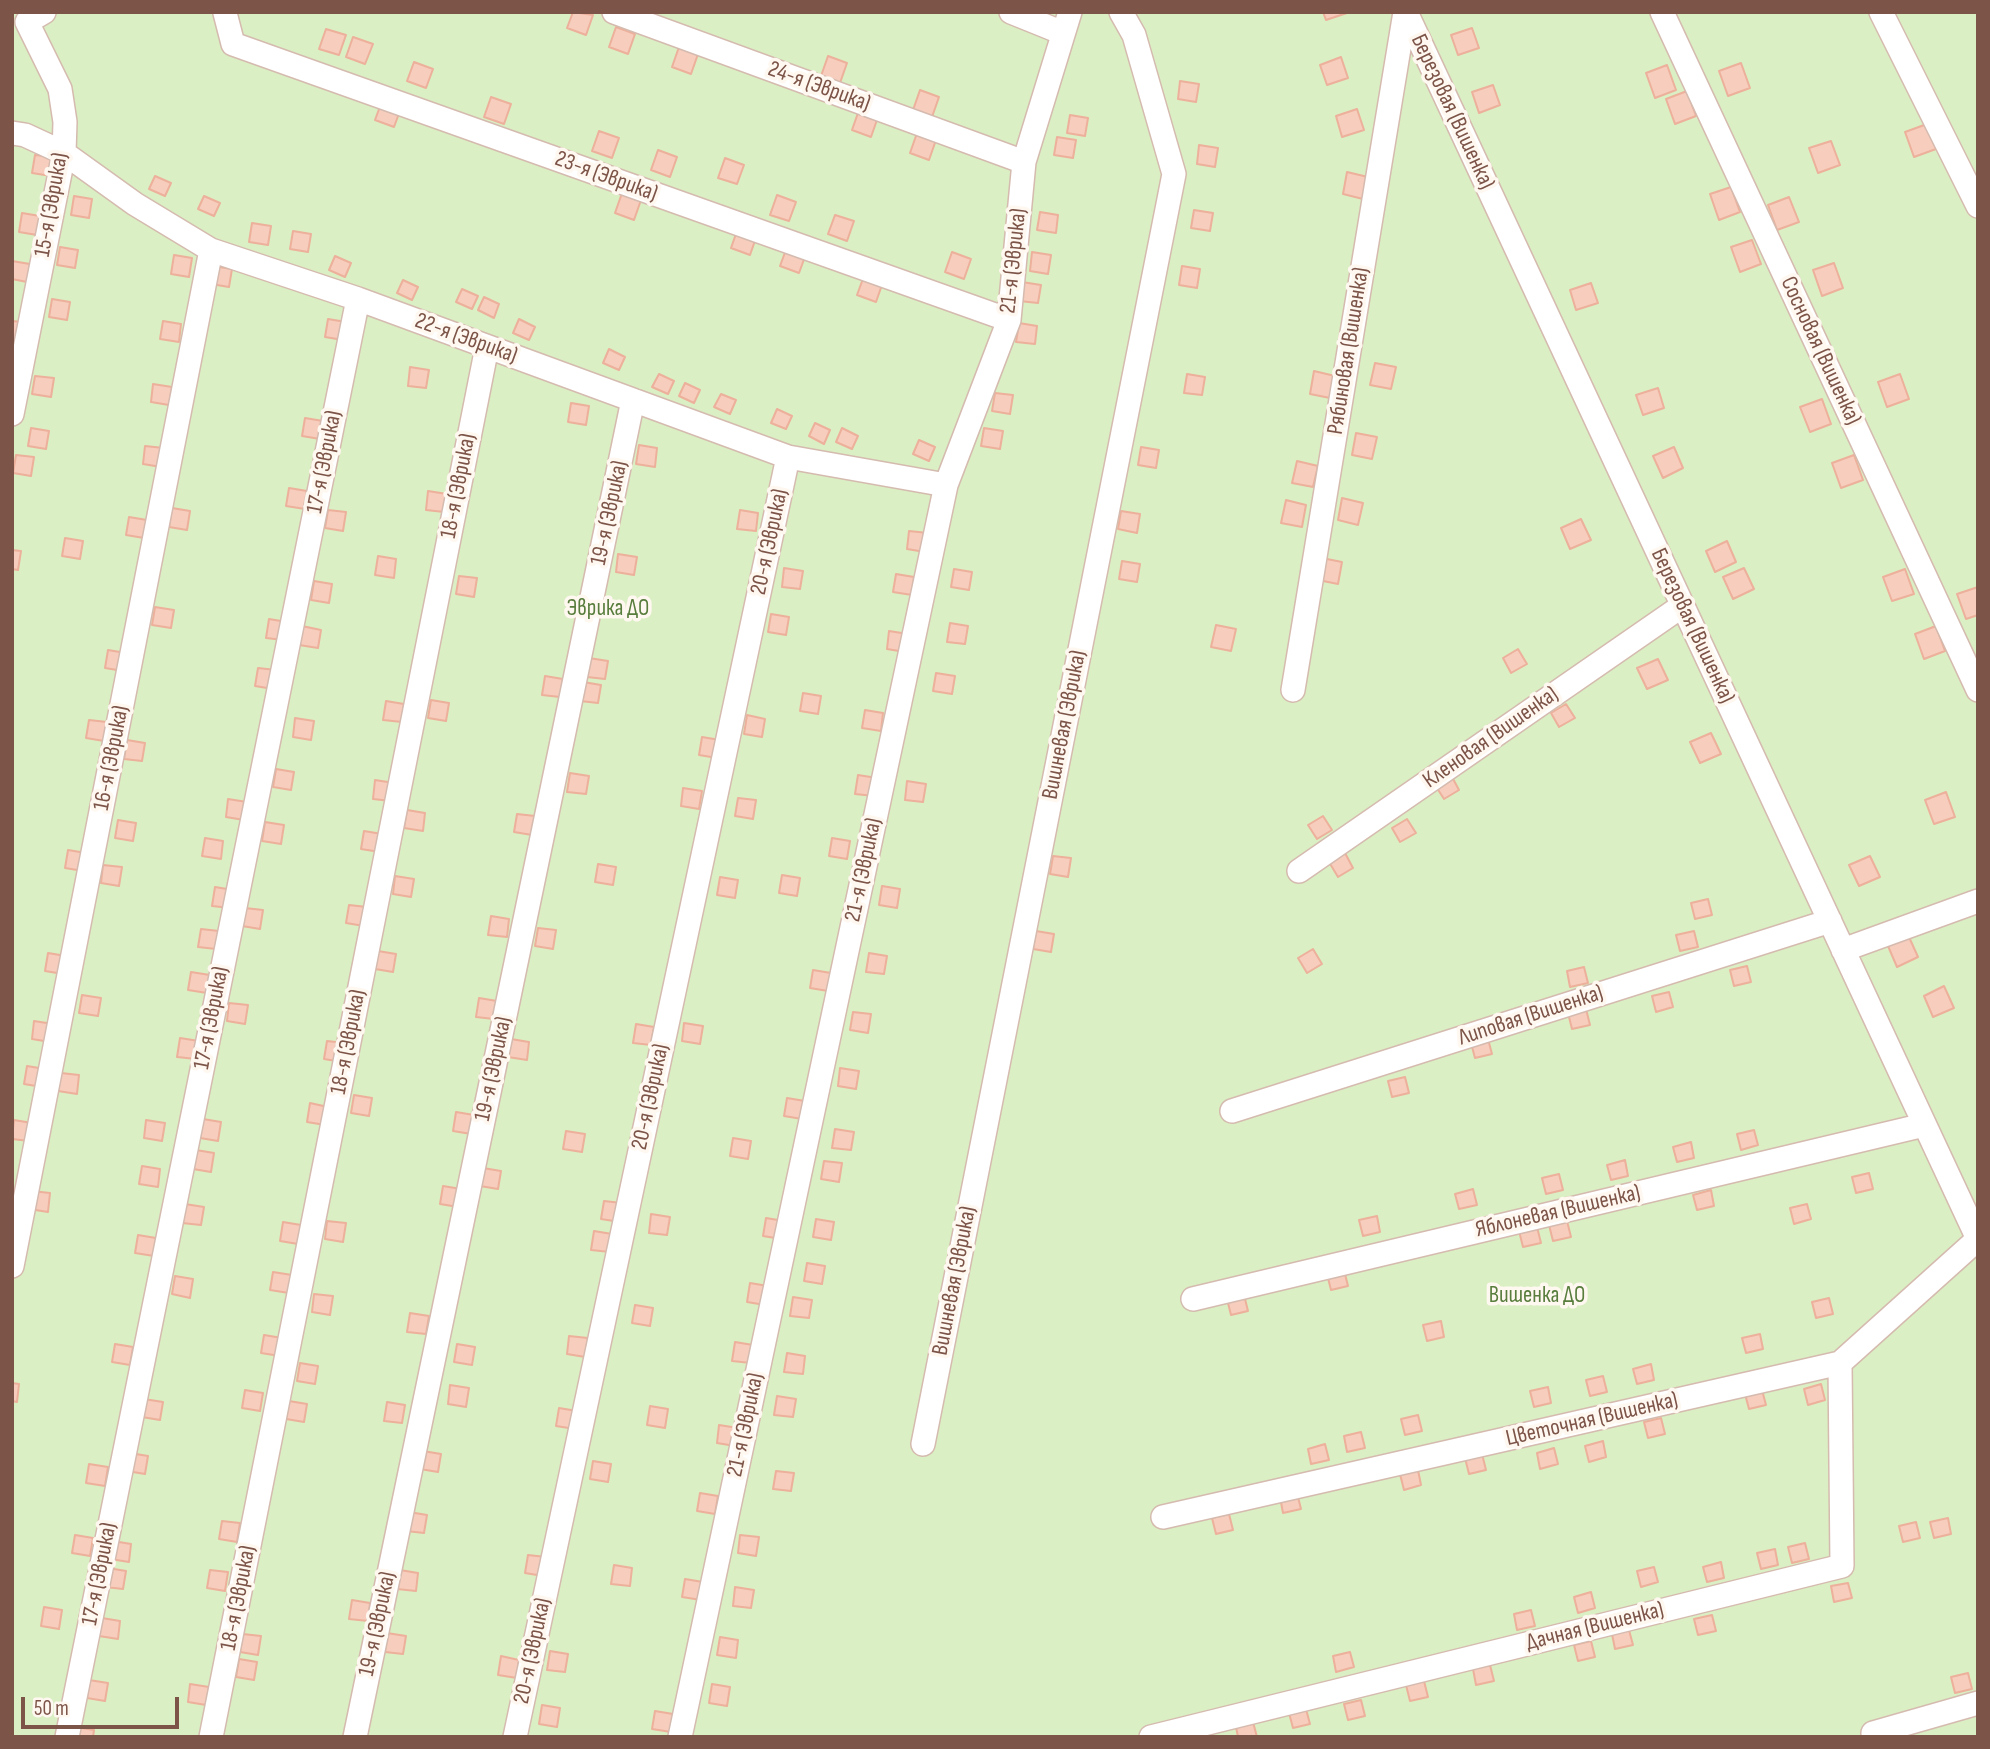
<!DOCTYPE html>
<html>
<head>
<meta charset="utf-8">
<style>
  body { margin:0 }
  #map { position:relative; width:1990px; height:1749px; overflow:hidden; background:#fef3e9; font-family:"Sofia Sans Condensed",sans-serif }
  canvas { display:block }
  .frame { position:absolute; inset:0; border:14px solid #7d5448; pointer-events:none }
  .scale { position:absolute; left:21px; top:1697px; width:158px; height:32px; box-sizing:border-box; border:4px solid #7d5448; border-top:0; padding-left:9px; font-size:21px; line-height:24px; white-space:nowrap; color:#7d5448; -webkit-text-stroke:5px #fff8f1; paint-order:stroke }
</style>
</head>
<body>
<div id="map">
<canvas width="1990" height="1749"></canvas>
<div class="frame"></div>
<div class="scale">50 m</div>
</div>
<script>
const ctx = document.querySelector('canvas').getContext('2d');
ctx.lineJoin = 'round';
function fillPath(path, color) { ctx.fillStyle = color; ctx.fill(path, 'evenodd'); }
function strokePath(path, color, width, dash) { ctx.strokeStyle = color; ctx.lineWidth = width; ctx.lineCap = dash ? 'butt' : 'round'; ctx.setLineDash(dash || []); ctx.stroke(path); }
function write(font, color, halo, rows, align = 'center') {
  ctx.font = font + ' "Sofia Sans Condensed",sans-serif'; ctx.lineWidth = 7; ctx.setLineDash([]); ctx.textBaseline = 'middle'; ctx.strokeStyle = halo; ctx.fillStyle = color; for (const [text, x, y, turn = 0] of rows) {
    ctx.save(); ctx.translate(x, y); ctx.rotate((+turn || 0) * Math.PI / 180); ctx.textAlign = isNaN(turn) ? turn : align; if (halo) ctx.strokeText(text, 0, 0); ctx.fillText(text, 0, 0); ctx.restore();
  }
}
const green = new Path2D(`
  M12,12H1978V1737H12Z`);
const building = new Path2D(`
  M573,12L593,15L586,35L567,28Z
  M1323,12H1347V13L1326,20Z
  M616,27L635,34L628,54L609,47Z
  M1472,28L1479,48L1458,55L1451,35Z
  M326,29L346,35L339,55L319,49Z
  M353,37L373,44L365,64L346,57Z
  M679,47L698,54L691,74L672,67Z
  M828,56L847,63L840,83L821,76Z
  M1341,57L1348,78L1327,85L1320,65Z
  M414,62L433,69L426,88L407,81Z
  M1741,63L1750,88L1728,96L1719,71Z
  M1667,65L1676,90L1655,98L1646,73Z
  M1180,81L1199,84L1196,102L1178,99Z
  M1493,85L1500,105L1479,113L1472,92Z
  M920,90L939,97L932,117L913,110Z
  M1687,91L1696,116L1675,124L1666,99Z
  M491,97L511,104L504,124L484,117Z
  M382,101L401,108L394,127L375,120Z
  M1357,109L1364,130L1342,137L1336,116Z
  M859,110L878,117L871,137L852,130Z
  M1070,115L1088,118L1085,136L1067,133Z
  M1927,124L1936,149L1914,157L1905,132Z
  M599,131L619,138L612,158L592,151Z
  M917,133L936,140L929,160L910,153Z
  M1057,137L1076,140L1073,158L1054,155Z
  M1831,141L1840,165L1818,173L1809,148Z
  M1199,145L1218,148L1215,167L1197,164Z
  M658,150L677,157L670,177L651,170Z
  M35,155L53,157L51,176L32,173Z
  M725,158L744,165L737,184L718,178Z
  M1347,172L1368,177L1363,199L1343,194Z
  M155,176L171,183L165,196L149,189Z
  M1731,187L1740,212L1719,220L1710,194Z
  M622,193L641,200L634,220L615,213Z
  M777,195L796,202L789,221L770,215Z
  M74,196L92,199L89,218L71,215Z
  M204,196L220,203L214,216L198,209Z
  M1789,197L1799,222L1777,230L1768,205Z
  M1194,210L1213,213L1210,231L1191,228Z
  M1040,212L1058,215L1056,233L1037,230Z
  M22,213L40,216L37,235L19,232Z
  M835,215L854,221L847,241L828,234Z
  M252,223L271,226L268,245L249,242Z
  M738,228L757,235L750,255L731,248Z
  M293,231L311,234L308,252L290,249Z
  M1752,240L1761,264L1740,272L1731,247Z
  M60,247L78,250L75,268L57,265Z
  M787,247L806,254L799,273L780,266Z
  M952,252L971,259L964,279L945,272Z
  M1032,252L1051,255L1048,274L1030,271Z
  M174,255L192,258L189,277L171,274Z
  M335,256L351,263L345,277L329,270Z
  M12,261L30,264L27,282L12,279Z
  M1834,263L1843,288L1822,296L1813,270Z
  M213,266L232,269L229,287L211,284Z
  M1182,266L1200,269L1197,288L1179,285Z
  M864,276L883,282L876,302L857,295Z
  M403,280L418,287L412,300L397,293Z
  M1022,282L1041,285L1038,303L1019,301Z
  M1591,283L1598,303L1576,310L1570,290Z
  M462,289L478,296L472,309L456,302Z
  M484,297L499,304L494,318L478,310Z
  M52,299L70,302L67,320L49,317Z
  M328,319L346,322L343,340L325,337Z
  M519,319L535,327L529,340L513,333Z
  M12,321L22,322L19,341L12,340Z
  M163,321L181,324L179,342L160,339Z
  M1019,323L1037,326L1035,344L1016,342Z
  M609,349L625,357L619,370L603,363Z
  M1375,363L1396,367L1391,389L1370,385Z
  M410,367L429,370L426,388L408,386Z
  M1314,371L1335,376L1330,398L1310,394Z
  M659,374L674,381L668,394L652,387Z
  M1187,374L1205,377L1202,395L1184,393Z
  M1900,374L1909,399L1887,407L1878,382Z
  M35,376L54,378L51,397L32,394Z
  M685,383L700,390L694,403L679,396Z
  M153,384L172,387L169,405L151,402Z
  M1658,388L1664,408L1643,415L1636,395Z
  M995,393L1013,395L1010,414L992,411Z
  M721,394L736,400L730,414L714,407Z
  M1822,399L1831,424L1810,432L1800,407Z
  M571,403L589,406L586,425L568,422Z
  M777,409L792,416L786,429L771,423Z
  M305,418L323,421L320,439L302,436Z
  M815,423L830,430L824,444L809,436Z
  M31,428L49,431L46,449L28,446Z
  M842,428L858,436L852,449L836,442Z
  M984,428L1003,431L1000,449L981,446Z
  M1356,433L1377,437L1372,459L1352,455Z
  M919,440L935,447L929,461L913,454Z
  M639,445L657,448L655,467L636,464Z
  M145,446L164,448L161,467L143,464Z
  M1141,447L1159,450L1156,468L1138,465Z
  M1674,447L1683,468L1663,478L1653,456Z
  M16,455L34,457L31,476L13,473Z
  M1854,455L1863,480L1841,488L1832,463Z
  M1297,461L1318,466L1313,487L1292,483Z
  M289,488L307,491L305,509L286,506Z
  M428,491L447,494L444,512L426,510Z
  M1342,498L1363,503L1358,525L1338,520Z
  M1286,500L1306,505L1302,527L1281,523Z
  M172,508L190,511L187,530L169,527Z
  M328,510L346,512L343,531L325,528Z
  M740,510L758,513L756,531L737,529Z
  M1121,511L1140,514L1137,533L1118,529Z
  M129,517L147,520L144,538L126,535Z
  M1581,519L1591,540L1570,549L1561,528Z
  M909,531L928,533L925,552L907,549Z
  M65,538L83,541L80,559L62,556Z
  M1727,541L1736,562L1715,572L1706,551Z
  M12,550L21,551L18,570L12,569Z
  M618,554L637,557L634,575L616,572Z
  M378,556L396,559L394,578L375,575Z
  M1322,558L1342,562L1338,584L1318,580Z
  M1122,561L1140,564L1137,582L1119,579Z
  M784,568L803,571L800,589L782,587Z
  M1744,568L1754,589L1733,599L1723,577Z
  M954,569L972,572L969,590L951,587Z
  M1905,569L1914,594L1892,601L1883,577Z
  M896,574L914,577L912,595L893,592Z
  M459,576L477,578L474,597L456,594Z
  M314,581L332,584L329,603L311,600Z
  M1978,587V615L1966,619L1957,594Z
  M155,607L174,610L171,628L152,625Z
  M771,614L789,617L786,635L768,632Z
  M269,619L287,622L284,640L266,638Z
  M950,623L968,626L965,644L947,642Z
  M1216,625L1236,629L1231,651L1211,647Z
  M302,626L321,630L318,648L299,645Z
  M1936,626L1945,651L1924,659L1915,634Z
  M889,631L908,634L905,652L887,649Z
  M1518,649L1527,664L1511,673L1503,658Z
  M108,650L126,653L123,671L105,668Z
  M589,658L608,661L605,679L587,677Z
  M1658,659L1668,680L1647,689L1637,668Z
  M258,668L276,670L273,689L255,686Z
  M936,673L955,676L952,694L933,691Z
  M545,676L563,679L560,697L542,695Z
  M583,682L601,685L598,703L580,701Z
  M803,693L821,696L818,714L800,711Z
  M431,700L449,703L446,721L428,718Z
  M386,701L404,704L402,722L383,720Z
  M1566,704L1575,718L1559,727L1551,713Z
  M865,710L883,713L881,731L862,728Z
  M747,715L765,719L762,737L744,734Z
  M295,718L314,721L311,740L293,737Z
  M89,720L107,722L104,741L86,738Z
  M1711,733L1721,754L1700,763L1690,742Z
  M702,737L720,740L717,758L699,755Z
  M127,740L145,743L142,761L124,759Z
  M276,769L294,772L291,790L273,787Z
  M570,773L589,776L586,794L567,792Z
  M858,775L877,778L874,796L855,794Z
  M1451,775L1459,790L1444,799L1435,785Z
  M375,780L394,783L391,801L373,799Z
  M907,781L926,784L923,802L905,800Z
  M683,788L702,791L699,809L681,806Z
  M1946,792L1955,817L1934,824L1925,800Z
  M738,798L756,800L753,819L735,816Z
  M228,799L247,802L244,820L226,817Z
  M407,810L425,813L423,831L404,828Z
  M517,814L535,816L532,835L514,832Z
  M1323,816L1332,830L1317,839L1308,825Z
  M1407,819L1416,833L1400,842L1392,828Z
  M118,820L136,823L133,841L115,838Z
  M265,822L284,825L281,844L262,841Z
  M364,831L382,834L380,852L361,849Z
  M205,838L223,841L221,859L202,856Z
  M832,838L850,841L847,859L829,856Z
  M68,850L86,853L83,871L65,868Z
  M1345,853L1353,868L1338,877L1329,862Z
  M1053,856L1071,858L1068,877L1050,874Z
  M1870,856L1880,877L1859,886L1849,865Z
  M598,864L616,867L613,885L595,882Z
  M103,865L122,867L119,886L101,883Z
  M782,875L800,878L797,896L779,893Z
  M395,876L414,879L411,897L393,894Z
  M720,877L738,880L735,898L717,895Z
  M882,886L900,889L897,908L879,905Z
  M215,887L233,890L230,908L212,906Z
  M1708,899L1712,915L1695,919L1691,903Z
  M349,905L367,907L364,926L346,923Z
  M245,908L263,910L260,929L242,926Z
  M491,916L509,919L507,937L488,935Z
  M538,928L556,930L553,949L535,946Z
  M201,929L219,931L216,949L198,947Z
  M1036,931L1054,934L1051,952L1033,949Z
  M1694,931L1698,947L1680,951L1676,935Z
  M1909,937L1918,957L1897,967L1888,946Z
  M1313,949L1322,964L1307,973L1298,958Z
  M378,951L396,954L393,972L375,969Z
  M48,953L66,956L63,974L45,971Z
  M869,953L887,956L884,974L866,972Z
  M1747,966L1751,982L1734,986L1730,970Z
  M1584,967L1588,983L1570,987L1567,971Z
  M813,970L831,973L828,991L810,988Z
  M191,972L210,975L207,993L188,990Z
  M1944,986L1954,1008L1933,1017L1924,996Z
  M1669,992L1673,1007L1656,1012L1652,996Z
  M82,995L101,998L98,1016L79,1013Z
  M479,998L497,1001L494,1019L476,1017Z
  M229,1003L248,1005L245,1024L227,1021Z
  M1586,1009L1590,1025L1572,1029L1568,1013Z
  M853,1012L871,1014L868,1033L850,1030Z
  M34,1021L53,1024L50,1042L32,1039Z
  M684,1023L703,1026L700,1044L682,1041Z
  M636,1024L654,1027L651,1045L633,1043Z
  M180,1038L199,1041L196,1059L177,1057Z
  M511,1039L529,1042L527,1060L508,1057Z
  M1488,1039L1492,1054L1475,1058L1471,1043Z
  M327,1041L345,1043L342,1062L324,1059Z
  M27,1066L45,1069L42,1087L24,1084Z
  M840,1068L859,1071L856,1089L838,1086Z
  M61,1073L79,1075L77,1094L58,1091Z
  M1405,1077L1409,1093L1392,1097L1388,1081Z
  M354,1095L372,1098L369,1116L351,1113Z
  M787,1098L805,1101L802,1119L784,1116Z
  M310,1103L328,1107L325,1125L307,1122Z
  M456,1112L474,1115L471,1134L453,1131Z
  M203,1119L221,1122L218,1141L200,1138Z
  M14,1120L32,1123L29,1141L12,1139Z
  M146,1120L165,1123L162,1141L144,1138Z
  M835,1129L854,1132L851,1150L832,1148Z
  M1754,1130L1758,1145L1741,1150L1737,1134Z
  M566,1131L585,1134L582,1152L563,1149Z
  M733,1138L751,1141L748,1159L730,1156Z
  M1691,1142L1694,1158L1677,1162L1673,1147Z
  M196,1150L214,1153L211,1172L193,1169Z
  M1625,1160L1628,1176L1611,1180L1607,1165Z
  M824,1161L842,1163L839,1182L821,1179Z
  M142,1166L160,1169L158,1187L139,1184Z
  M483,1168L501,1171L498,1189L480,1186Z
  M1869,1173L1873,1189L1856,1193L1852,1177Z
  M1559,1174L1563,1190L1546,1194L1542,1178Z
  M443,1186L461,1189L458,1207L440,1204Z
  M1473,1189L1477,1205L1459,1209L1455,1194Z
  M1711,1190L1714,1206L1697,1210L1693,1195Z
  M32,1191L50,1193L48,1212L29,1209Z
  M604,1201L622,1203L620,1222L601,1219Z
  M185,1204L204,1207L201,1225L182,1223Z
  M1807,1204L1811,1219L1794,1224L1790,1208Z
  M651,1214L670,1217L667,1235L649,1233Z
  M1377,1216L1380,1232L1363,1236L1359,1220Z
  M766,1218L784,1221L781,1239L763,1236Z
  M816,1219L834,1222L831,1240L813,1237Z
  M327,1221L346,1223L343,1242L325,1239Z
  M1567,1221L1571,1237L1553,1241L1549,1225Z
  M283,1222L301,1225L298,1244L280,1241Z
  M1537,1227L1541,1243L1523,1247L1519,1231Z
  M594,1231L612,1234L610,1252L591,1250Z
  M138,1235L156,1238L154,1256L135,1253Z
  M807,1263L825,1266L822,1284L804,1281Z
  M1344,1270L1348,1286L1331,1290L1327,1274Z
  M273,1272L292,1275L289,1293L270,1290Z
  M175,1276L193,1279L190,1298L172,1294Z
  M750,1283L768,1286L765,1305L747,1302Z
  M314,1294L333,1296L330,1315L312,1312Z
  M1244,1295L1248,1311L1231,1315L1227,1299Z
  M793,1297L812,1300L809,1318L790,1316Z
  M1829,1298L1833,1314L1816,1318L1812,1302Z
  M635,1305L653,1308L650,1326L632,1323Z
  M410,1313L429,1316L426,1334L407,1332Z
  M1441,1321L1444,1337L1427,1341L1423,1325Z
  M1760,1334L1763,1349L1746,1353L1742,1338Z
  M264,1335L282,1338L280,1356L261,1353Z
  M569,1336L588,1338L585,1357L567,1354Z
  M735,1342L753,1345L751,1363L732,1361Z
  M115,1344L133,1347L130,1365L112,1362Z
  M457,1344L475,1347L472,1365L454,1362Z
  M787,1353L805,1356L803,1374L784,1372Z
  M300,1363L318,1366L315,1384L297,1381Z
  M1651,1364L1654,1380L1637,1384L1633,1369Z
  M1603,1376L1607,1392L1590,1396L1586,1380Z
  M12,1383L19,1384L17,1402L12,1401Z
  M1821,1384L1825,1400L1808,1405L1804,1389Z
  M450,1385L469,1388L466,1407L448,1404Z
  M1548,1387L1551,1403L1534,1407L1530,1391Z
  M245,1390L263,1393L260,1411L242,1408Z
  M1762,1390L1766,1405L1749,1409L1745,1394Z
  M777,1396L796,1399L793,1417L774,1415Z
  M144,1399L163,1402L160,1420L142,1417Z
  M289,1401L307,1404L304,1422L286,1419Z
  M387,1402L405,1405L402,1423L384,1421Z
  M650,1406L668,1409L665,1428L647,1425Z
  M559,1408L577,1411L575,1429L556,1426Z
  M1418,1415L1422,1431L1405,1435L1401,1419Z
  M1661,1418L1665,1434L1648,1438L1644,1422Z
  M719,1425L738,1428L735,1446L717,1443Z
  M1361,1432L1365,1448L1347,1452L1344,1436Z
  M1603,1441L1606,1457L1589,1462L1585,1446Z
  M1325,1444L1329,1460L1311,1464L1308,1449Z
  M1554,1448L1558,1464L1540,1469L1537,1453Z
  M423,1451L441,1454L438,1472L420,1469Z
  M130,1453L148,1456L145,1474L127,1471Z
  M1482,1454L1486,1470L1469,1474L1465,1458Z
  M593,1461L611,1464L608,1482L590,1479Z
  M89,1464L108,1467L105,1486L86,1483Z
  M1418,1470L1421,1485L1404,1490L1400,1474Z
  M776,1471L794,1473L791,1491L773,1489Z
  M700,1493L718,1496L715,1514L697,1511Z
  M1297,1493L1301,1509L1283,1513L1280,1497Z
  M409,1512L427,1515L424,1533L406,1531Z
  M1229,1514L1233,1530L1216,1534L1212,1518Z
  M1948,1518L1951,1534L1934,1538L1930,1522Z
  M222,1521L240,1523L237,1542L219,1539Z
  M1916,1522L1920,1538L1903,1542L1899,1526Z
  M75,1535L93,1538L90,1556L72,1553Z
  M740,1535L759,1537L756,1556L738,1553Z
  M113,1541L131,1544L129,1562L110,1559Z
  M1805,1543L1809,1559L1792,1563L1788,1547Z
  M1775,1549L1778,1565L1761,1569L1757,1553Z
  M528,1555L546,1557L543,1576L525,1573Z
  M1721,1562L1724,1578L1707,1582L1703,1567Z
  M614,1565L632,1568L630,1586L611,1584Z
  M1654,1567L1658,1582L1641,1587L1637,1571Z
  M108,1568L126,1571L123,1589L105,1587Z
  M210,1570L228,1572L225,1591L207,1588Z
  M400,1570L418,1573L416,1591L397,1589Z
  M685,1579L703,1582L701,1600L682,1597Z
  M1848,1583L1852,1598L1834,1602L1831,1586Z
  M735,1587L754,1590L751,1608L733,1606Z
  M1591,1592L1595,1608L1578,1613L1574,1597Z
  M352,1600L370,1603L368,1621L349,1619Z
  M44,1607L62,1610L59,1629L41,1626Z
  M1531,1610L1535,1626L1517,1630L1514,1614Z
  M1712,1615L1716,1631L1698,1635L1694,1619Z
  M102,1618L120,1621L118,1639L99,1636Z
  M1629,1630L1633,1645L1615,1649L1612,1634Z
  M387,1633L406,1636L403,1654L385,1652Z
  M243,1634L261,1636L258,1655L240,1652Z
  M720,1637L738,1640L736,1658L717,1655Z
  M1591,1641L1595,1657L1578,1661L1574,1645Z
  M550,1651L568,1654L565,1672L547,1670Z
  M1350,1652L1354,1667L1336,1672L1333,1656Z
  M501,1656L519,1660L517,1678L498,1675Z
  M239,1659L257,1662L254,1680L236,1677Z
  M1490,1665L1494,1681L1476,1685L1473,1669Z
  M1968,1673L1972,1689L1955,1693L1951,1677Z
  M89,1680L108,1683L105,1701L87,1698Z
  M1424,1681L1428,1697L1410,1701L1406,1685Z
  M190,1684L209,1687L206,1705L188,1702Z
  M712,1684L730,1687L727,1706L709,1703Z
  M1361,1700L1365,1716L1348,1720L1344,1704Z
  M542,1705L560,1708L557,1727L539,1724Z
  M1306,1709L1310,1724L1293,1728L1289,1713Z
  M655,1711L673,1714L671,1732L652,1729Z
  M1253,1722L1257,1737H1238L1236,1727Z
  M76,1727L94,1730L93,1737H75Z`);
const minor = new Path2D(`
  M614,12L1024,162
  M1011,12L1063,33
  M1406,12L1978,1239
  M1662,12L1978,690
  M1881,12L1978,206
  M225,13L233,44L1009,320
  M12,133L25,135L64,153L135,204L211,250L358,299L788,457L946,485
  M12,414L64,153L65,122L60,89L27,22L44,12
  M1293,690L1405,12
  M1299,871L1682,606
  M1843,950L1978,901
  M1232,1111L1830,921
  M12,1266L211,250
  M1193,1299L1924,1125
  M923,1444L1174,174L1134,35L1121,12
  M1163,1517L1840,1363L1978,1239
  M67,1737L358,299
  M211,1737L487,347
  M355,1737L633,400
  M515,1737L788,457
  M680,1737L946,485L1009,320L1024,162L1070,12
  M1151,1737L1842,1566L1840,1363
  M1874,1737L1873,1733L1978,1703`);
const streetNames = [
  ["24-я (Эврика)",819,87,20],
  ["Березовая (Вишенка)",1452,112,65],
  ["23-я (Эврика)",606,177,20],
  ["15-я (Эврика)",52,205,-80],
  ["21-я (Эврика)",1014,261,-84],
  ["22-я (Эврика)",466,339,20],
  ["Рябиновая (Вишенка)",1349,351,-81],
  ["Сосновая (Вишенка)",1820,351,65],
  ["17-я (Эврика)",325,462,-79],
  ["18-я (Эврика)",459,486,-79],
  ["19-я (Эврика)",610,513,-78],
  ["20-я (Эврика)",770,542,-78],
  ["Березовая (Вишенка)",1692,626,65],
  ["Вишневая (Эврика)",1065,725,-79],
  ["Кленовая (Вишенка)",1491,738,-35],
  ["16-я (Эврика)",112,758,-79],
  ["21-я (Эврика)",864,870,-78],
  ["Липовая (Вишенка)",1531,1016,-18],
  ["17-я (Эврика)",212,1018,-79],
  ["18-я (Эврика)",349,1042,-79],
  ["19-я (Эврика)",494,1069,-78],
  ["20-я (Эврика)",651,1097,-78],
  ["Яблоневая (Вишенка)",1558,1212,-13],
  ["Вишневая (Эврика)",955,1281,-79],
  ["Цветочная (Вишенка)",1592,1420,-13],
  ["21-я (Эврика)",746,1425,-78],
  ["17-я (Эврика)",100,1574,-79],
  ["18-я (Эврика)",239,1598,-79],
  ["19-я (Эврика)",378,1624,-78],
  ["Дачная (Вишенка)",1595,1627,-14],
  ["20-я (Эврика)",533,1651,-78]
];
const parkNames = [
  ["Эврика ДО",608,609],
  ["Вишенка ДО",1537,1296]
];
fillPath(green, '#dbefc4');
fillPath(building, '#f7cdbd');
strokePath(building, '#ecb09b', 2);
strokePath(minor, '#d5bbaf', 26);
strokePath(minor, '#fff', 23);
write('23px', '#7d5448', '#fff8f1', streetNames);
write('23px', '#587d3c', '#fff8f1', parkNames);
</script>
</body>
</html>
